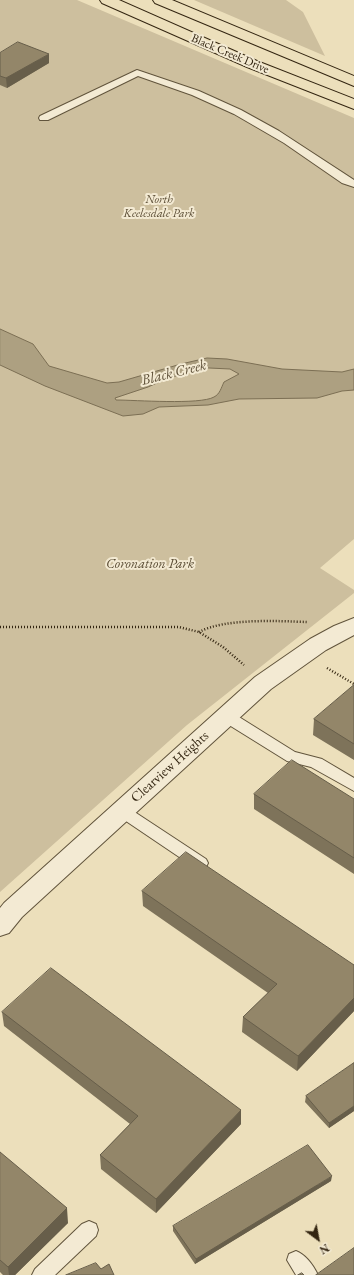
<!DOCTYPE html>
<html>
<head>
<meta charset="utf-8">
<style>
  body { margin:0 }
  #map { position:relative; width:354px; height:1275px; overflow:hidden; background:#ecdfbb; font-family:"EB Garamond",serif }
  canvas { display:block }
  .north { position:absolute; left:298px; top:1219px; width:40px; height:40px; -webkit-text-stroke:3px #f3ead3; paint-order:stroke; rotate:148deg; font-size:11px; font-weight:700; line-height:16px; text-align:center; color:#332511 }
  .north::after { content:''; display:block; margin:auto; width:14px; height:18px; background:#332511; clip-path:polygon(50% 0,100% 100%,50% 72%,0 100%) }
</style>
</head>
<body>
<div id="map">
<canvas width="354" height="1275"></canvas>
<div class="north">N</div>
</div>
<script>
const ctx = document.querySelector('canvas').getContext('2d');
ctx.lineJoin = 'round';
function fillPath(path, color) { ctx.fillStyle = color; ctx.fill(path, 'evenodd'); }
function strokePath(path, color, width, dash) { ctx.strokeStyle = color; ctx.lineWidth = width; ctx.lineCap = dash ? 'butt' : 'round'; ctx.setLineDash(dash || []); ctx.stroke(path); }
function write(font, color, halo, rows, align = 'center') {
  ctx.font = font + ' "EB Garamond",serif'; ctx.lineWidth = 4; ctx.setLineDash([]); ctx.textBaseline = 'middle'; ctx.strokeStyle = halo; ctx.fillStyle = color; for (const [text, x, y, turn = 0] of rows) {
    ctx.save(); ctx.translate(x, y); ctx.rotate((+turn || 0) * Math.PI / 180); ctx.textAlign = isNaN(turn) ? turn : align; if (halo) ctx.strokeText(text, 0, 0); ctx.fillText(text, 0, 0); ctx.restore();
  }
}
const green = new Path2D(`
  M0,0H77L354,118V539L320,568L354,590V593L187,725L0,892Z
  M194,0H286L303,12L325,56Z`);
const water = new Path2D(`
  M0,329L33,344L49,366L107,383L119,382L181,364L207,358L227,359L282,369L342,372L354,369V390L342,391L317,398L239,399L208,405L159,407L143,414L123,416L45,386L0,365ZM209,368L230,369L239,374L224,382C221,388 220,394 214,397C200,405 135,400 116,400L115,398L148,387L168,378Z`);
const path = new Path2D(`
  M0,627H179L199,632L223,647L244,665
  M199,632C225,618 277,621 307,622
  M327,668L354,684`);
const lane = new Path2D(`
  M137,70L199,91L241,110L279,131L354,180V187L342,183L284,143L234,114L192,95L138,76L48,120H40L39,118L40,116Z
  M226,711L231,712L295,752L322,759L354,778V791L311,767L287,761L221,720L219,716L221,712Z
  M122,805L127,807L206,859L208,863L206,867L200,869L194,867L117,815L114,811L117,807Z
  M89,1221L96,1224L98,1230L96,1236L55,1275H32L35,1269L82,1224Z
  M296,1251C306,1255 313,1265 318,1275H296L287,1260L289,1254Z`);
const street = new Path2D(`
  M354,618V635L326,650L271,689L22,917L9,933L0,936V908L4,903L255,677L310,639L334,626Z`);
const primary = new Path2D(`
  M100,0H119L257,61L354,99V109L247,67L102,3Z
  M153,0H172L354,76V86L155,3Z`);
const wall = new Path2D(`
  M0,53L49,63L7,88L0,85Z
  M354,685V760L313,735L314,719Z
  M254,794L354,799V874L254,809Z
  M142,891L354,965V1011L297,1071L242,1032L243,1017L268,993L143,906Z
  M2,1012L241,1124L156,1213L101,1169L100,1155L130,1124L4,1026Z
  M354,1063V1111L329,1128L305,1102L306,1096Z
  M0,1152L68,1223L15,1275H3L0,1272Z
  M331,1181L195,1264L173,1231V1226Z`);
const shadedWall = new Path2D(`
  M49,54V63L7,88L6,78Z
  M354,998V1011L297,1071L298,1056Z
  M354,1106V1111L329,1128V1123Z
  M241,1110V1124L156,1213V1199Z
  M332,1176L331,1181L195,1264L196,1259Z
  M67,1208L68,1223L15,1275H9L8,1267Z`);
const building = new Path2D(`
  M18,42L49,54L6,78L0,76V53Z
  M354,685V744L314,719Z
  M292,760L354,799V858L254,794Z
  M186,852L354,965V998L298,1056L243,1017L277,984L142,891Z
  M51,968L241,1110L156,1199L100,1155L138,1116L2,1012Z
  M354,1063V1106L329,1123L306,1096Z
  M308,1145L332,1176L196,1259L173,1226Z
  M0,1152L67,1208L8,1267L0,1260Z
  M354,1248V1275H316Z
  M96,1263L101,1269L109,1264L114,1275H66Z
  M302,1273L304,1275H298Z`);
const farStreetnames = [
  ["Black Creek Drive",230,54,23]
];
const farParknames = [
  ["North",159,200],
  ["Keelesdale Park",159,214]
];
const parkNames = [
  ["Coronation Park",150,564]
];
const streetNames = [
  ["Clearview Heights",170,767,-42]
];
const waterNames = [
  ["Black Creek",174,373,-14]
];
fillPath(green, '#cdbf9e');
fillPath(water, '#ada081');
strokePath(water, '#7c6f54', 1);
strokePath(lane, '#61543c', 2);
strokePath(street, '#61543c', 2);
strokePath(primary, '#332511', 2);
strokePath(path, '#332511', 2.5, [1, 2]);
fillPath(lane, '#f3ead3');
fillPath(street, '#f3ead3');
fillPath(primary, '#ecdfbb');
fillPath(wall, '#7e735a');
fillPath(shadedWall, '#675e4a');
fillPath(building, '#938669');
strokePath(building, '#675e4a', 1);
write('12px', '#332511', '#f3ead3', farStreetnames);
write('italic 12px', '#5a4c34', '#f3ead3', farParknames);
write('italic 14px', '#5a4c34', '#f3ead3', parkNames);
write('14px', '#332511', '#f3ead3', streetNames);
write('italic 15px', '#5e5038', '#f3ead3', waterNames);
</script>
</body>
</html>
